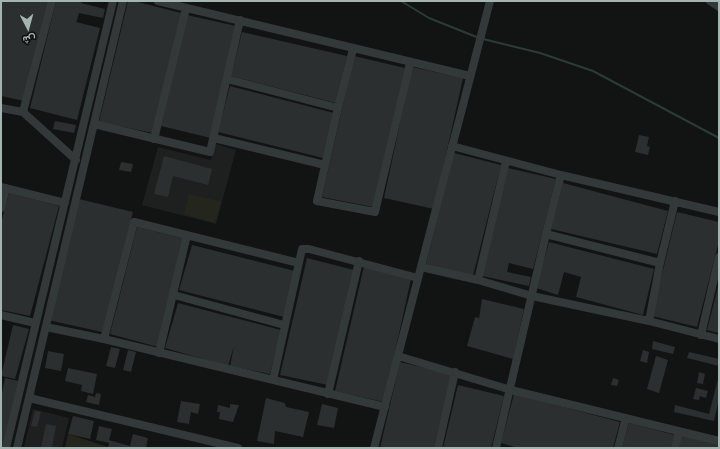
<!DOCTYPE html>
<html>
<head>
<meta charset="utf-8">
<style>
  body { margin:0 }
  #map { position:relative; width:720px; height:449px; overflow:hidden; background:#121313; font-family:Inter,Vazirmatn,sans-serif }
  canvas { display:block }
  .frame { position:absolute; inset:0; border:2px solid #a3b4b1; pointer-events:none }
  .north { position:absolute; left:8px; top:8px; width:40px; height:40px; -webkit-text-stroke:3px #0d0e0e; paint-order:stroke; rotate:174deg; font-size:11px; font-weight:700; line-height:16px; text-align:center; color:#a3b4b1 }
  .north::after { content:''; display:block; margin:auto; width:14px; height:18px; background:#a3b4b1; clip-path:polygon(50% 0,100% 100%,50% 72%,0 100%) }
</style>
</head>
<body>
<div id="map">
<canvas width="720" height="449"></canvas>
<div class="frame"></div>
<div class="north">ش</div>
</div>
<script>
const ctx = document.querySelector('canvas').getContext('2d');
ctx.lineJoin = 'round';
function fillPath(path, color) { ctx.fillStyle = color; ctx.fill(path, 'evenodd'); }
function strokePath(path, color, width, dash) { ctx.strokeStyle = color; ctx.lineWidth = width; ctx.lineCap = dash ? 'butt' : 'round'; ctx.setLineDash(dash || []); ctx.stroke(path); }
const built = new Path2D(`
  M216,144L236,150L216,224L142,205L158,147L211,160Z
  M33,409L69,418L62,448H24Z`);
const green = new Path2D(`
  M189,194L221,202L215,223L184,214Z
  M68,434L108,447V448H65Z`);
const stream = new Path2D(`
  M401,1L429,18L479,38
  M483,39L540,53L593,71L719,138`);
const building = new Path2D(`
  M1,1H49L24,101L1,96Z
  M56,1H82L81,3L105,9L103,18L79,13L77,20L76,22L100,28L77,120L30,108Z
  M128,1H134L181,13L153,133L99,122Z
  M187,15L236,26L211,138L161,126Z
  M242,32L347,56L336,103L231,76Z
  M354,56L405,68L373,207L322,197Z
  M412,67L463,78L434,209L384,198Z
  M230,86L334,113L323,158L218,132Z
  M55,121L76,125L74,133L53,129Z
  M639,135L649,137L647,146L650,147L648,155L635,152Z
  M454,153L501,165L473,276L426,264Z
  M164,156L212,169L208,185L173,176L168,197L154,194Z
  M121,162L133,164L131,172L119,170Z
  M508,168L556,179L533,269L509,263L507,272L531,277L529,286L482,276Z
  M563,183L668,211L657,254L551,229Z
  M9,193L59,206L30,316L1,310V223Z
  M79,199L133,212L102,332L48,320Z
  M677,212L719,222V241L697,327L652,316Z
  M137,227L185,239L158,347L110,334Z
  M549,242L654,269L643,315L576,297L581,277L564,272L558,295L536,288Z
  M192,245L295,271L284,317L179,290Z
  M307,258L354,270L328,385L280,375Z
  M364,266L411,279L384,402L335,391Z
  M719,283V330L718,333L707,330Z
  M482,299L524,309L513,359L467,346L475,317L479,318Z
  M178,303L281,330L270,374L230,366L234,346L228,366L165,348Z
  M13,325L29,329L15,379L1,376Z
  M653,341L675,347L673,354L652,349Z
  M111,347L120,349L115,368L106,366Z
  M128,350L136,352L131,372L123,370Z
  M643,350L649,352L647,363L640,361Z
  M48,351L64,354L61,371L45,368Z
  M689,352L719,359V366L687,358Z
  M656,356L668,360L659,393L647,389Z
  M400,362L451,374L434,448H380Z
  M68,368L97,374L93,394L81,391L82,385L65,381Z
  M699,372L705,374L703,384L697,383Z
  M719,375V399L714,421L674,412L675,405L709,414Z
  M5,378L18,381L4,448H1V397Z
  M613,378L619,380L617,386L611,385Z
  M458,385L504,396L491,448H443Z
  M696,388L708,391L706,398L700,396L699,400L693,399Z
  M96,393L101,394L99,405L86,402L88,395L95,397Z
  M514,394L620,422L613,448H518L501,443Z
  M266,398L285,403L286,407L309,412L303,437L275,431L274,444L257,441Z
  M181,401L200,404L198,414L191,412L189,424L177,422Z
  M230,404L239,405L233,422L219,419L220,412H217L218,405L230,408Z
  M322,404L338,408L334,428L317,425Z
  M35,411L41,412L37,427L31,426Z
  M73,416L94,421L90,439L68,434Z
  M629,423L675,435L671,448H622Z
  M46,424L56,426L52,448H41Z
  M99,426L112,429L109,440L130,446L133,434L148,438L146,448H108L109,443L96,440Z
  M682,433L719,443V448H678Z`);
const minor = new Path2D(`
  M158,1L470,76
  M710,1L719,7
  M353,49L338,108L317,201L375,212L410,63
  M227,79L338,108
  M1,108L23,112L76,160
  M23,112L52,1
  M94,124L210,152L240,20
  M214,138L325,165
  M154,139L186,8
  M452,146L561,175L719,212
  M1,187L65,203
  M1,208L6,188
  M546,234L660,263
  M421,267L478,280L532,296L649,321L719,339
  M478,280L506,161
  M174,295L284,325
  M1,315L35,323
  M649,321L660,263L675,201
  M46,327L104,339L385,407
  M701,335L719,257
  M104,339L134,222L299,263
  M159,353L187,235
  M398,356L511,390L719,441
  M273,380L302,249H309L418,278
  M328,394L359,261
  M29,398L238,448
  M6,448L113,1
  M17,448L123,1
  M374,448L490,1
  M438,448L455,372
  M496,448L546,234L561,175
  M618,448L626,418
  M675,448L679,431`);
fillPath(built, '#1e2020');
fillPath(green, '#24261e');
strokePath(stream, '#2b3c34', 2);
fillPath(building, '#2c2f2f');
strokePath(minor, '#333838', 8);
</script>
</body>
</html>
